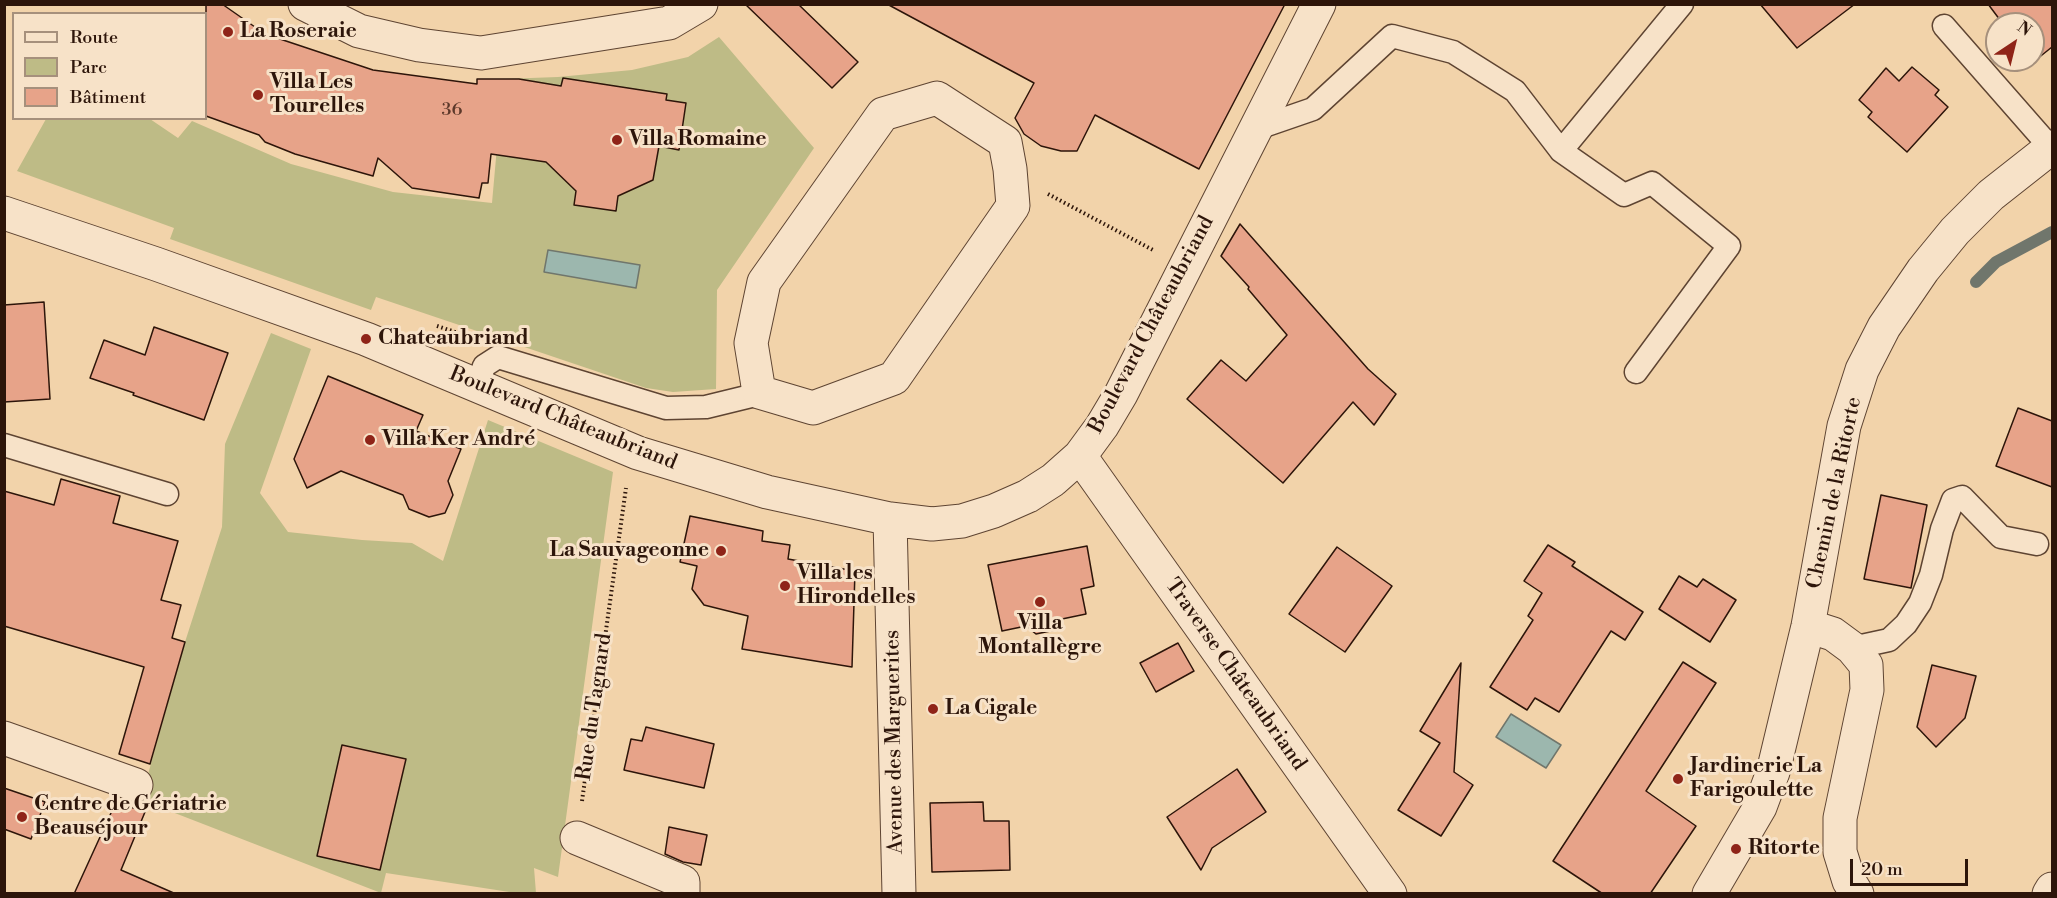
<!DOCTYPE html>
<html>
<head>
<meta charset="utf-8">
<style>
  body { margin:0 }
  #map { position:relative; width:2057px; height:898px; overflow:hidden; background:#f2d3aa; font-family:"Libre Bodoni",serif }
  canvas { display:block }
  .frame { position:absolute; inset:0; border:6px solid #2d150a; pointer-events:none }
  .legend { position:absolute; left:12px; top:12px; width:195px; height:108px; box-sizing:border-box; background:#f7e2c8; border:2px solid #a6907c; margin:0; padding:8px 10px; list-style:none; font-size:18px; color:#2d150a }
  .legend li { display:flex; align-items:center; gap:12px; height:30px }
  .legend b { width:30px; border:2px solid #a6907c }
  .north { position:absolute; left:1985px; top:12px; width:60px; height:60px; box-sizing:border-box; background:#f7e2c8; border:2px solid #a6907c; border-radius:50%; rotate:35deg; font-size:16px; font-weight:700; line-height:24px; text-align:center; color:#2d150a }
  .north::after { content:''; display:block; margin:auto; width:21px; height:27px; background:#8f2418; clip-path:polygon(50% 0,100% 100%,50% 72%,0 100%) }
  .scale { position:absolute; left:1850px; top:859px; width:118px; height:27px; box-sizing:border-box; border:3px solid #2d150a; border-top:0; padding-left:8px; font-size:18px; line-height:21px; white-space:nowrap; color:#2d150a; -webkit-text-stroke:4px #f7e2c8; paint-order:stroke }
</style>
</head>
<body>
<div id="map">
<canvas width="2057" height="898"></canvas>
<div class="frame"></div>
<ul class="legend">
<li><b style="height:8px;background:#f7e2c8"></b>Route</li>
<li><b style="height:16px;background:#bebb86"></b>Parc</li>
<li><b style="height:16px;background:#e7a389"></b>Bâtiment</li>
</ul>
<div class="north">N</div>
<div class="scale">20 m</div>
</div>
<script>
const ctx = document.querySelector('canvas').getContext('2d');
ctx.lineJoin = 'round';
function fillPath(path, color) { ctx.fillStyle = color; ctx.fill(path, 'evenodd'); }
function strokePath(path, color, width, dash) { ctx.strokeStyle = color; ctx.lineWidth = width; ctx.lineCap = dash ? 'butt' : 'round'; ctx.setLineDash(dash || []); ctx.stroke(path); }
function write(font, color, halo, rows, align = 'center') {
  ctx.font = font + ' "Libre Bodoni",serif'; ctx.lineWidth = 6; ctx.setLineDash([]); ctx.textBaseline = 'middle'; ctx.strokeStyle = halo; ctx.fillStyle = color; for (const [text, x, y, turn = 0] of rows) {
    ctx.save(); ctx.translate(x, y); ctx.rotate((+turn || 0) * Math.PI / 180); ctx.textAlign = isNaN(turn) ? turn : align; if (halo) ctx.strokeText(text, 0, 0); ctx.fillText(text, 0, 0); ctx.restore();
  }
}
const green = new Path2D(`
  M719,37L814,148L717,290L716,389L673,392L646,388L376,297L371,310L170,239L174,228L17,171L46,119H150L178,138L192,121L291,164L393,192L492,203L503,79L558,77L632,70L688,57Z
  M271,333L311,349L260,493L288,532L362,540L412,543L443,561L488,420L613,472L558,877L534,868L536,893H516L386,873L381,893L149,803L145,812L138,810L185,642L222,527L225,444Z`);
const water = new Path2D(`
  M548,250L640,265L636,288L544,272Z
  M1511,714L1561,745L1546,768L1496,737Z`);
const stream = new Path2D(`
  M1976,282L1996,262L2052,232`);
const building = new Path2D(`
  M206,4H222L265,34L373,70L477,84V79H519L561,86L563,78L667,94L666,100L686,103L679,150L659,146L653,180L618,196L616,211L574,205L576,191L546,162L491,154L488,183H482L479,198L412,188L378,158L373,176L295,154L265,142L259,135L206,116Z
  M745,4H798L858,62L832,88Z
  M887,4H1285L1199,169L1095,115L1077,151H1061L1041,146L1024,134L1015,118L1034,83Z
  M1760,4H1855L1797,48Z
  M1988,4H2052V47L2032,63L2030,60H2033V24H2003Z
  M1912,67L1939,90L1935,95L1948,107L1907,152L1868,117L1872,112L1859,100L1886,68L1899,81Z
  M1240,224L1368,369L1396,394L1374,425L1353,402L1283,483L1187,399L1221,360L1246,381L1287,335L1248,289L1249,287L1221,256Z
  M44,302L50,399L4,402V305Z
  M154,327L228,353L204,420L133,395L134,393L90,378L104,340L145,355Z
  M328,376L423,415L416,431L461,449L448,481L453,495L445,513L429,517L409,509L403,495L341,471L307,488L294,459Z
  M2018,408L2052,421V487L1996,466Z
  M61,479L120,496L113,523L178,541L161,600L181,605L172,638L185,642L150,764L119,754L144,667L4,626V491L54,505Z
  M1881,495L1927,505L1911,588L1864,579Z
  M690,516L763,531L762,541L790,545L788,559L855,571L852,667L742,649L748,616L704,605L692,589L697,566L680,562Z
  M1548,545L1575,562L1572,566L1643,612L1625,640L1611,631L1559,712L1535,698L1527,710L1490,687L1533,620L1528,616L1542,593L1524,581Z
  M1087,546L1094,586L1081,589L1086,614L1062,619L1055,630L1036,634L1026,626L1002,631L988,565Z
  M1337,547L1392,586L1345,652L1289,614Z
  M1679,576L1697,587L1703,579L1736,600L1710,642L1659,609Z
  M1178,643L1194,671L1156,692L1140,663Z
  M1683,662L1716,683L1646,791L1696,826L1650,894H1603L1553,861Z
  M1461,663L1454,772L1473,785L1441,836L1398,810L1440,743L1420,731Z
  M1932,665L1976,676L1965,718L1936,747L1917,727Z
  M646,727L714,744L704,788L624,770L631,739L642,741Z
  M342,745L406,759L380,870L317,856Z
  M1237,769L1266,812L1212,848L1201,870L1167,817Z
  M4,788L45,802L31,839L4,829Z
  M116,802L145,812L121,870L176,894H74Z
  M983,802L984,821H1009L1010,870L932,872L930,803Z
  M669,827L707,835L701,865L683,862L665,854Z`);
const path = new Path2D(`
  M1048,194L1153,250
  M437,326L470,337
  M582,801L626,488`);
const lane = new Path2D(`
  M1944,26L2051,148
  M1255,129L1313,109L1392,36L1453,52L1515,91L1561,151L1624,195L1652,183L1729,246L1636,372
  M1561,151L1682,4
  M478,386L484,366L498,357L666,408L706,407L751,396L759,392
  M4,445L167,494
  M1852,648L1889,640L1906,624L1920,603L1931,575L1942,529L1953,500L1962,497L2001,537L2037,544`);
const street = new Path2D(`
  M305,4L359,31L419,45L481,53L669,23L701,4
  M937,98L1005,142L1010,169L1013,206L894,378L813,408L759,392L751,343L764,282L883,114Z
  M4,213L156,264L366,339L638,453L767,492L890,519L932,524L962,521L994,511L1028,496L1053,480L1080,456L1102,426L1121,394L1319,4
  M1080,456L1390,894
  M890,519L899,894
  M1808,626L1833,634L1852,648L1866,665L1867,690L1840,818V852L1849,881L1857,894
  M4,738L136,785
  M577,838L683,882V894
  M1709,894L1760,807L1773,772L1808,626L1844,426L1862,370L1884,327L1923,270L1955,231L1991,195L2052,147
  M2049,894L2052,889`);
const markers = [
  [228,32,6,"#8f2418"],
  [258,95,6,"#8f2418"],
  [617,140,6,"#8f2418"],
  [366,339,6,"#8f2418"],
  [370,440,6,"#8f2418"],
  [721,551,6,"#8f2418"],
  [785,586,6,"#8f2418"],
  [1040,602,6,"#8f2418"],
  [933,709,6,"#8f2418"],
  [1678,779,6,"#8f2418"],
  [22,817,6,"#8f2418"],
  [1736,849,6,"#8f2418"]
];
const numberNames = [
  ["36",452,111]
];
const poiNames = [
  ["La Roseraie",240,32],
  ["Villa Les",270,83],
  ["Tourelles",270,107],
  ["Villa Romaine",629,140],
  ["Chateaubriand",378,339],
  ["Villa Ker André",382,440],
  ["La Sauvageonne",709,551,"right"],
  ["Villa les",797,574],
  ["Hirondelles",797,598],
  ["Villa",1040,624,"center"],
  ["Montallègre",1040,648,"center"],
  ["La Cigale",945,709],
  ["Jardinerie La",1690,767],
  ["Farigoulette",1690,791],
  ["Centre de Gériatrie",34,805],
  ["Beauséjour",34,829],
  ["Ritorte",1748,849]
];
const streetNames = [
  ["Boulevard Châteaubriand",1152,325,-62],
  ["Boulevard Châteaubriand",563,419,22],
  ["Chemin de la Ritorte",1835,493,-78],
  ["Traverse Châteaubriand",1235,675,55],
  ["Rue du Tagnard",595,707,-82],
  ["Avenue des Marguerites",895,742,-91]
];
fillPath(green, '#bebb86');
fillPath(water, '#9cb7ae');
strokePath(water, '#70766c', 1.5);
strokePath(stream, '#70766c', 12);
fillPath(building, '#e7a389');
strokePath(building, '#2d150a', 1.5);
strokePath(lane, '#5e4432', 25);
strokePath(street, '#5e4432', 35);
strokePath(path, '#2d150a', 4, [1.5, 3]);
strokePath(lane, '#f7e2c8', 22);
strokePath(street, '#f7e2c8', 33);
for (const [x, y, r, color] of markers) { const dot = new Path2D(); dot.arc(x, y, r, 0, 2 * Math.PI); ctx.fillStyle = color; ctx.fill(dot); strokePath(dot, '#f7e2c8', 2); }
write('18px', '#5c382a', null, numberNames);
write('bold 21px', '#2d150a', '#f7e2c8', poiNames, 'left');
write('21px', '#2d150a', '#f7e2c8', streetNames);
</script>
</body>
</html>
